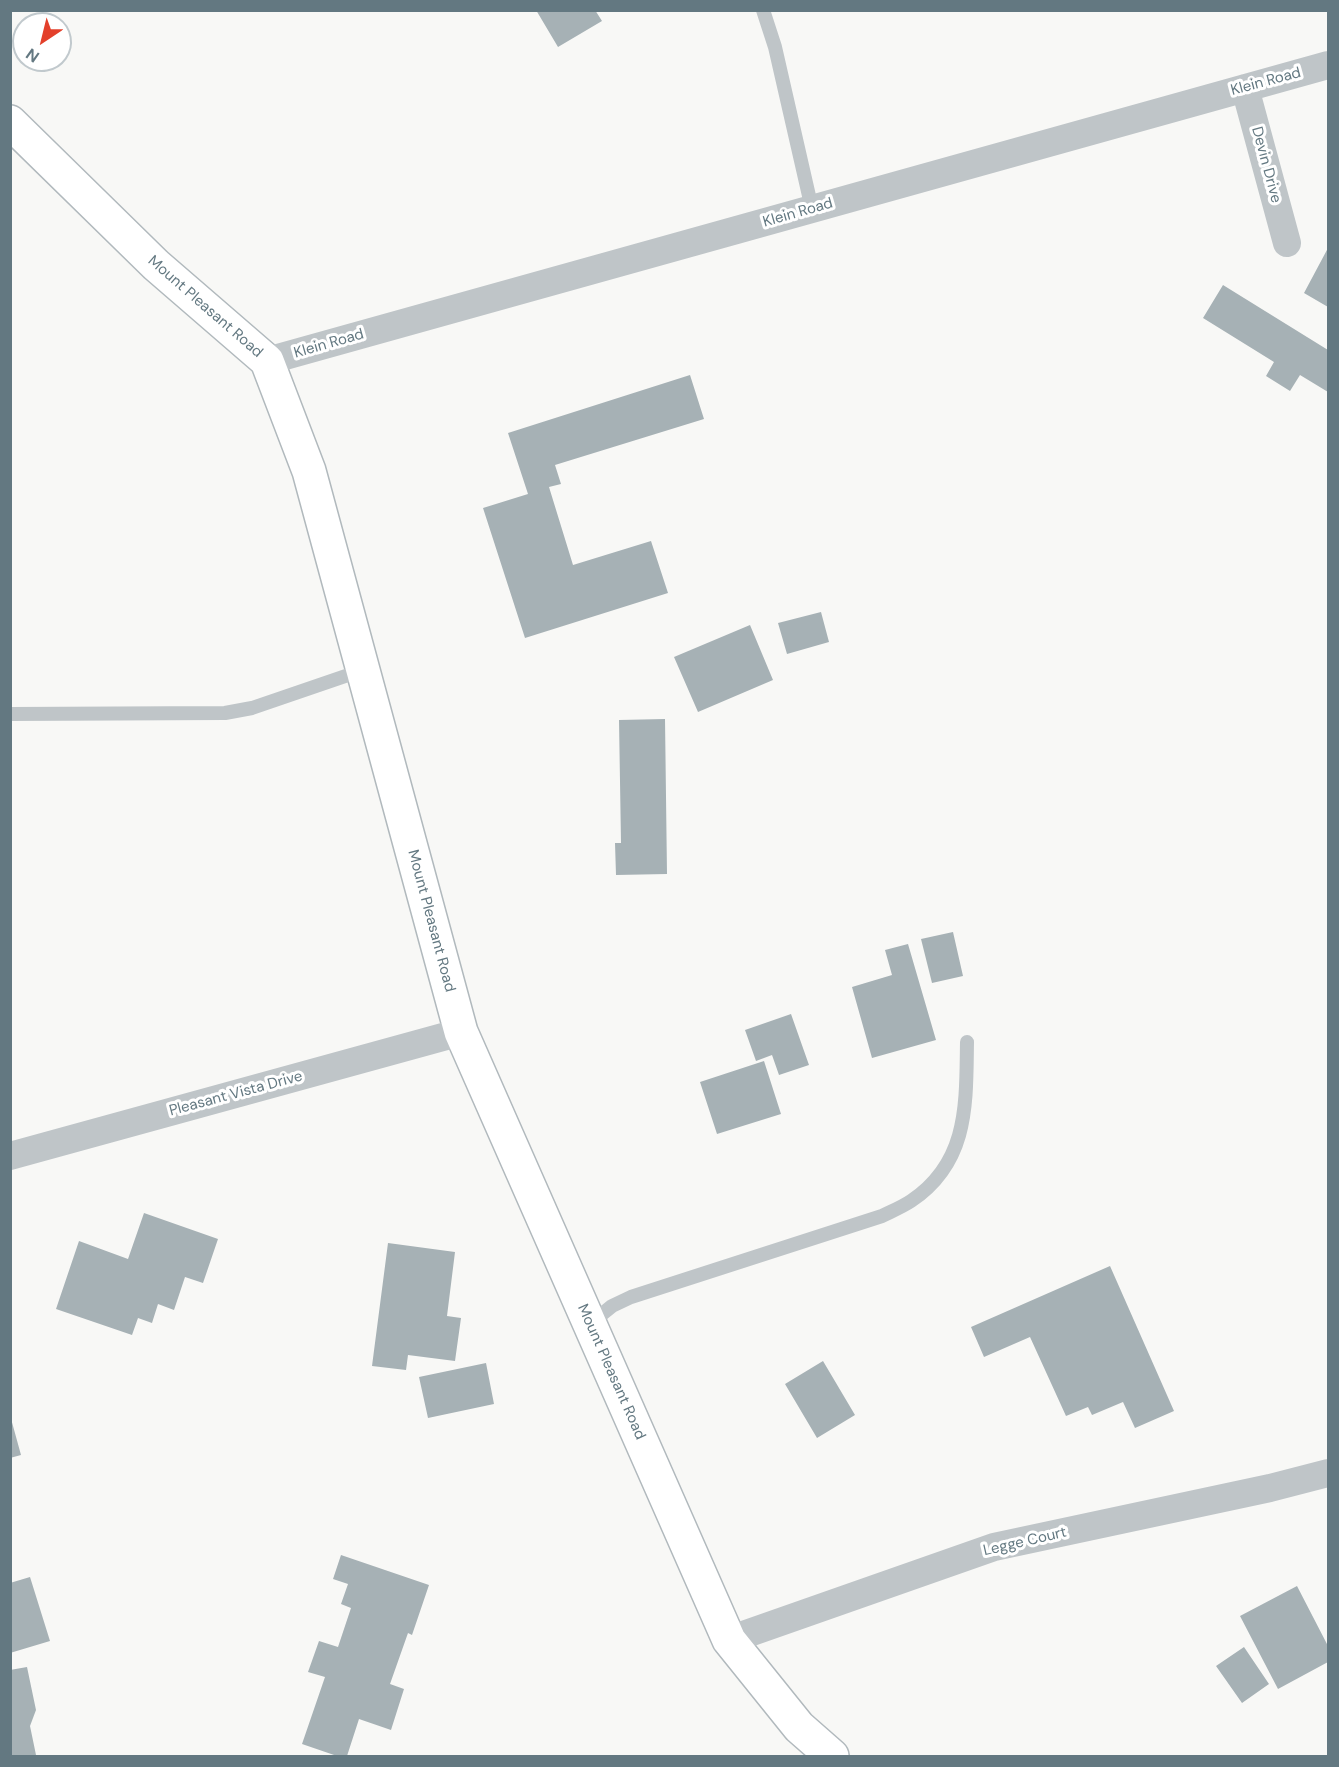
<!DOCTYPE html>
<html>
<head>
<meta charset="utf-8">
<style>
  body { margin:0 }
  #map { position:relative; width:1339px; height:1767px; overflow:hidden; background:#f8f8f6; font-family:"DM Sans",sans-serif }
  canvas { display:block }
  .frame { position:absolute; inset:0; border:12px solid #637881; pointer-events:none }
  .north { position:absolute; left:12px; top:12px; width:60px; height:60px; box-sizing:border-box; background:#fff; border:2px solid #c1c9cd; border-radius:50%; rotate:215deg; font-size:16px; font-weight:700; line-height:24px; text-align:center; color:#637881 }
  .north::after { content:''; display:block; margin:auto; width:21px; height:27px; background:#e3402b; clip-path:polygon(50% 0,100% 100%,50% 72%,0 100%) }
</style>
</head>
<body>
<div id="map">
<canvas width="1339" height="1767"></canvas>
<div class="frame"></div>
<div class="north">N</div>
</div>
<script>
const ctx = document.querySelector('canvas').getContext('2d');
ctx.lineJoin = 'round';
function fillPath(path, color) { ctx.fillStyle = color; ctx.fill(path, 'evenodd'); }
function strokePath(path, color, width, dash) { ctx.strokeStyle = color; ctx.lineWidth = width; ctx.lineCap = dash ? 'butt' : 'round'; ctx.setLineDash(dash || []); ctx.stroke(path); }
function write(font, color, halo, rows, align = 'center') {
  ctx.font = font + ' "DM Sans",sans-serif'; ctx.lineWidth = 6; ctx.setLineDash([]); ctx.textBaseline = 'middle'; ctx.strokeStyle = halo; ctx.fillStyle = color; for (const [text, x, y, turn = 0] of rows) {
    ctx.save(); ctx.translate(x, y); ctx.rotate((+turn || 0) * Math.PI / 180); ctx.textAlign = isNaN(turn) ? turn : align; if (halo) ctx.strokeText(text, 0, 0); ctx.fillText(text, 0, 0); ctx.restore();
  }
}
const building = new Path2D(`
  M536,10H595L602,21L558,47Z
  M1328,248V307L1304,293Z
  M1223,285L1328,350V392L1300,375L1290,391L1266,376L1274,362L1203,318Z
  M690,375L704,419L555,465L561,484L549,487L573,565L651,541L668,593L525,638L483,508L528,494L508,433Z
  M821,612L829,642L787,654L778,623Z
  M750,625L773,680L698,712L674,657Z
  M665,719L667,874L616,875L615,843H621L619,720Z
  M953,932L963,976L932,983L921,939Z
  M908,944L936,1040L872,1058L852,987L892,975L885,950Z
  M791,1014L809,1065L779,1075L772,1055L756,1061L745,1030Z
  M764,1061L781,1114L717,1134L700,1082Z
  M144,1213L218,1239L203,1283L185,1277L174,1310L158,1304L152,1323L138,1318L132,1335L56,1309L79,1241L128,1259Z
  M388,1243L455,1252L447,1316L461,1318L455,1361L408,1355L406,1370L372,1366Z
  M1110,1266L1174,1411L1135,1428L1123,1402L1092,1415L1088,1407L1066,1416L1030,1337L984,1357L971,1327Z
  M823,1361L855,1415L817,1438L785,1384Z
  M486,1363L494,1404L428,1418L419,1377Z
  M10,1415L21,1455L10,1458Z
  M341,1555L429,1585L412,1635L408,1633L390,1684L404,1689L391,1730L359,1719L347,1756H337L302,1744L325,1677L308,1672L319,1641L338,1647L351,1608L341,1604L348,1584L333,1579Z
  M30,1577L50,1641L10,1653V1583Z
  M1297,1586L1328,1646V1662L1278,1689L1240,1616Z
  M1244,1647L1269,1684L1242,1703L1216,1666Z
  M27,1667L36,1710L30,1726L36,1755L10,1756V1670Z`);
const lane = new Path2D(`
  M763,10L775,47L812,209
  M10,714L225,713L252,708L363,670
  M591,1323L612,1306L631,1297L882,1216C892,1211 902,1207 911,1201C969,1162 966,1104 967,1042`);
const street = new Path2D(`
  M1245,88L1287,243
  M267,361L1328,65
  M10,1156L461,1032
  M729,1640L994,1547L1270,1488L1328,1473`);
const secondary = new Path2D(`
  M10,122L156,265L267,361L309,471L461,1032L729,1640L799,1727L832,1756`);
const streetNames = [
  ["Klein Road",1266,82,-15],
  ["Devin Drive",1266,165,75],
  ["Klein Road",798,213,-16],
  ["Mount Pleasant Road",205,307,41],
  ["Klein Road",329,344,-16],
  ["Mount Pleasant Road",431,921,75],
  ["Pleasant Vista Drive",236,1094,-15],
  ["Mount Pleasant Road",611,1372,66],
  ["Legge Court",1025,1542,-13]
];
fillPath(building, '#a6b1b5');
strokePath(secondary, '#b1b9bd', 36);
strokePath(lane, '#bfc5c8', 14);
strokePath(street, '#bfc5c8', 28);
strokePath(secondary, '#fff', 33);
write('15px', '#637881', '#fff', streetNames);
</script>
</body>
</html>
